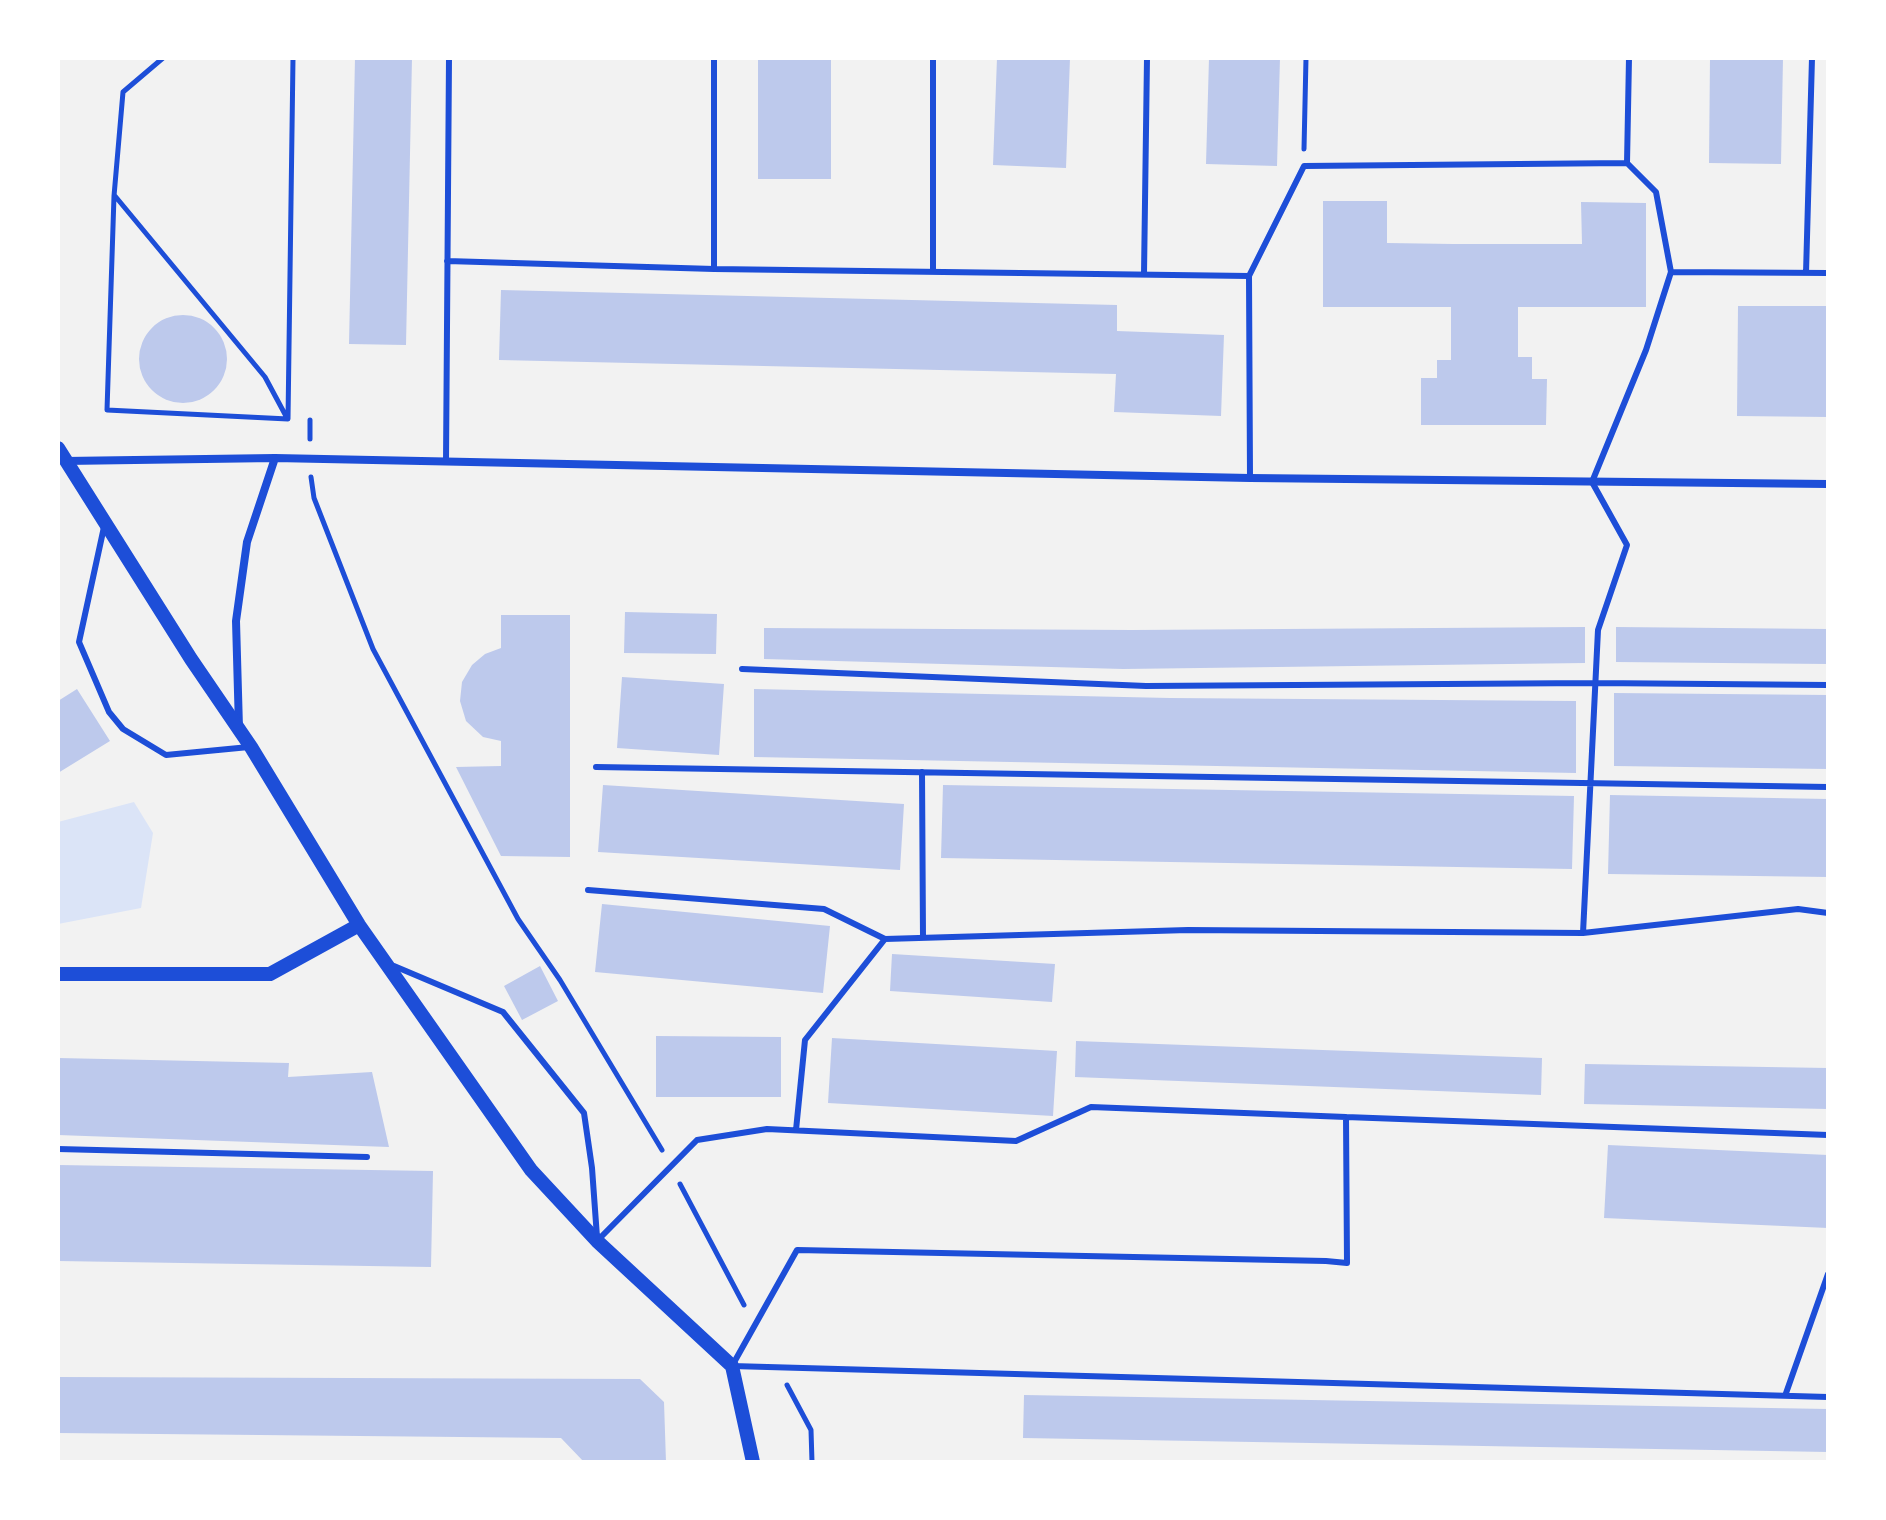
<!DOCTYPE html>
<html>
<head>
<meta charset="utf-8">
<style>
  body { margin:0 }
  #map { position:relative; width:1886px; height:1520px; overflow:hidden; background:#f2f2f2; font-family:"Open Sans",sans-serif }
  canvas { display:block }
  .frame { position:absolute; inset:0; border:60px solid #fff; pointer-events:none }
</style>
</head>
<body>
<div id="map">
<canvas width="1886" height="1520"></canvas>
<div class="frame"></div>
</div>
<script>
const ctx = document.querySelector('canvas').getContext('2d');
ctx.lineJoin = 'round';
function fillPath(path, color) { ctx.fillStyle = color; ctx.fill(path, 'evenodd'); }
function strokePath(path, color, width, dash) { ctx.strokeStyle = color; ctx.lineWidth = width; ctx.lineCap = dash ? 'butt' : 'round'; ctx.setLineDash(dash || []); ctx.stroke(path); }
const green = new Path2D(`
  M134,802L153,833L141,908L58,924V822Z`);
const building = new Path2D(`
  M355,58H412L406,345L349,344Z
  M758,58H831V179H758Z
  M997,58H1070L1066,168L993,165Z
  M1209,58H1280L1277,166L1206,164Z
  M1710,58H1783L1781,164L1709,163Z
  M1323,201H1387V243L1453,244H1582L1581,202L1646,203V307H1518V357H1532V379H1547L1546,425H1421V378H1437V360H1451V307H1323Z
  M501,290L1117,305V331L1224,335L1221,416L1114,412L1116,374L499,360Z
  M1738,306H1828V417L1737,416Z
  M139 359a44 44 0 1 1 88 0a44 44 0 1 1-88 0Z
  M625,612L717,614L716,654L624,653Z
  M501,615H570V857L501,856L456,767L501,766V741L483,737L466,721L460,701L462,682L472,665L485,654L501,648Z
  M1585,627V663L1123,669L764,659V628L1133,630Z
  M1616,627L1828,629V664L1616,662Z
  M622,677L724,684L719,755L617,748Z
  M77,689L110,741L58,773V701Z
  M754,689L1170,698L1576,701V773L754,757Z
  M1614,693L1828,695V769L1614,766Z
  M603,785L904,804L900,870L598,852Z
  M943,785L1574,796L1572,869L941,858Z
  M1610,795L1828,799V877L1608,874Z
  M602,904L830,926L823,993L595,972Z
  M892,954L1055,964L1052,1002L890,991Z
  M540,966L558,1001L522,1020L504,986Z
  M656,1036L781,1037V1097H656Z
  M832,1038L1057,1051L1053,1116L828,1103Z
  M1076,1041L1542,1058L1541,1095L1075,1077Z
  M58,1058L289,1063L288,1077L372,1072L389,1147L58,1135Z
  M1585,1064L1828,1068V1109L1584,1104Z
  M1608,1145L1828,1155V1228L1604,1218Z
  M58,1165L433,1171L431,1267L58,1261Z
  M58,1377L640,1379L664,1402L666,1462H584L561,1438L58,1433Z
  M1024,1395L1828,1409V1452L1023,1438Z`);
const path = new Path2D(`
  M163,58L123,92L114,196L107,410L288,419
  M1304,149L1306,58
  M115,196L265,377L287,418
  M288,419L293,58
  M310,439V420
  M311,477L314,498L373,649L518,919L560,980L662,1150
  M680,1184L744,1305
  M787,1385L811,1430L812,1462`);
const service = new Path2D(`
  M714,58V269
  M1627,163L1656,192L1671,272L1646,350L1592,482L1627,545L1598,630L1583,933L1798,909L1828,913
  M447,261L714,269L1249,276L1250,478
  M933,270V58
  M1671,272L1828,273
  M1806,273L1812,58
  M1144,274L1147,58
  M1249,276L1304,166L1627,163L1629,58
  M446,461L449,58
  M104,527L79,642L109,712L123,729L166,755L249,747
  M742,669L1146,686L1594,683L1828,685
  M596,767L1828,787
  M922,772L923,938
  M588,890L824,909L885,939
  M394,966L503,1012L584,1113L592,1168L597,1237
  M1346,1117L1828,1135
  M796,1130L805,1040L885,939L1188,930L1583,933
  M58,1149L367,1157
  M598,1240L697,1140L767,1129L1016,1141L1091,1107L1346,1117L1347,1263L1326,1261L797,1250L732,1366L1828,1397
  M1785,1396L1828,1274`);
const minor = new Path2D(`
  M65,461L275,458L1250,478L1828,484
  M239,728L236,621L247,542L275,458`);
const tertiary = new Path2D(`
  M58,448L191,659L251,747L359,925L531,1170L597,1241L732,1366L753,1462
  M58,974H270L359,925`);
fillPath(green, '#dbe4f7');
fillPath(building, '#bdc9ec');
strokePath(path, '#1d4ed8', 5);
strokePath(service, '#1d4ed8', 6);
strokePath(minor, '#1d4ed8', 8);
strokePath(tertiary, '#1d4ed8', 14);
</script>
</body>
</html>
